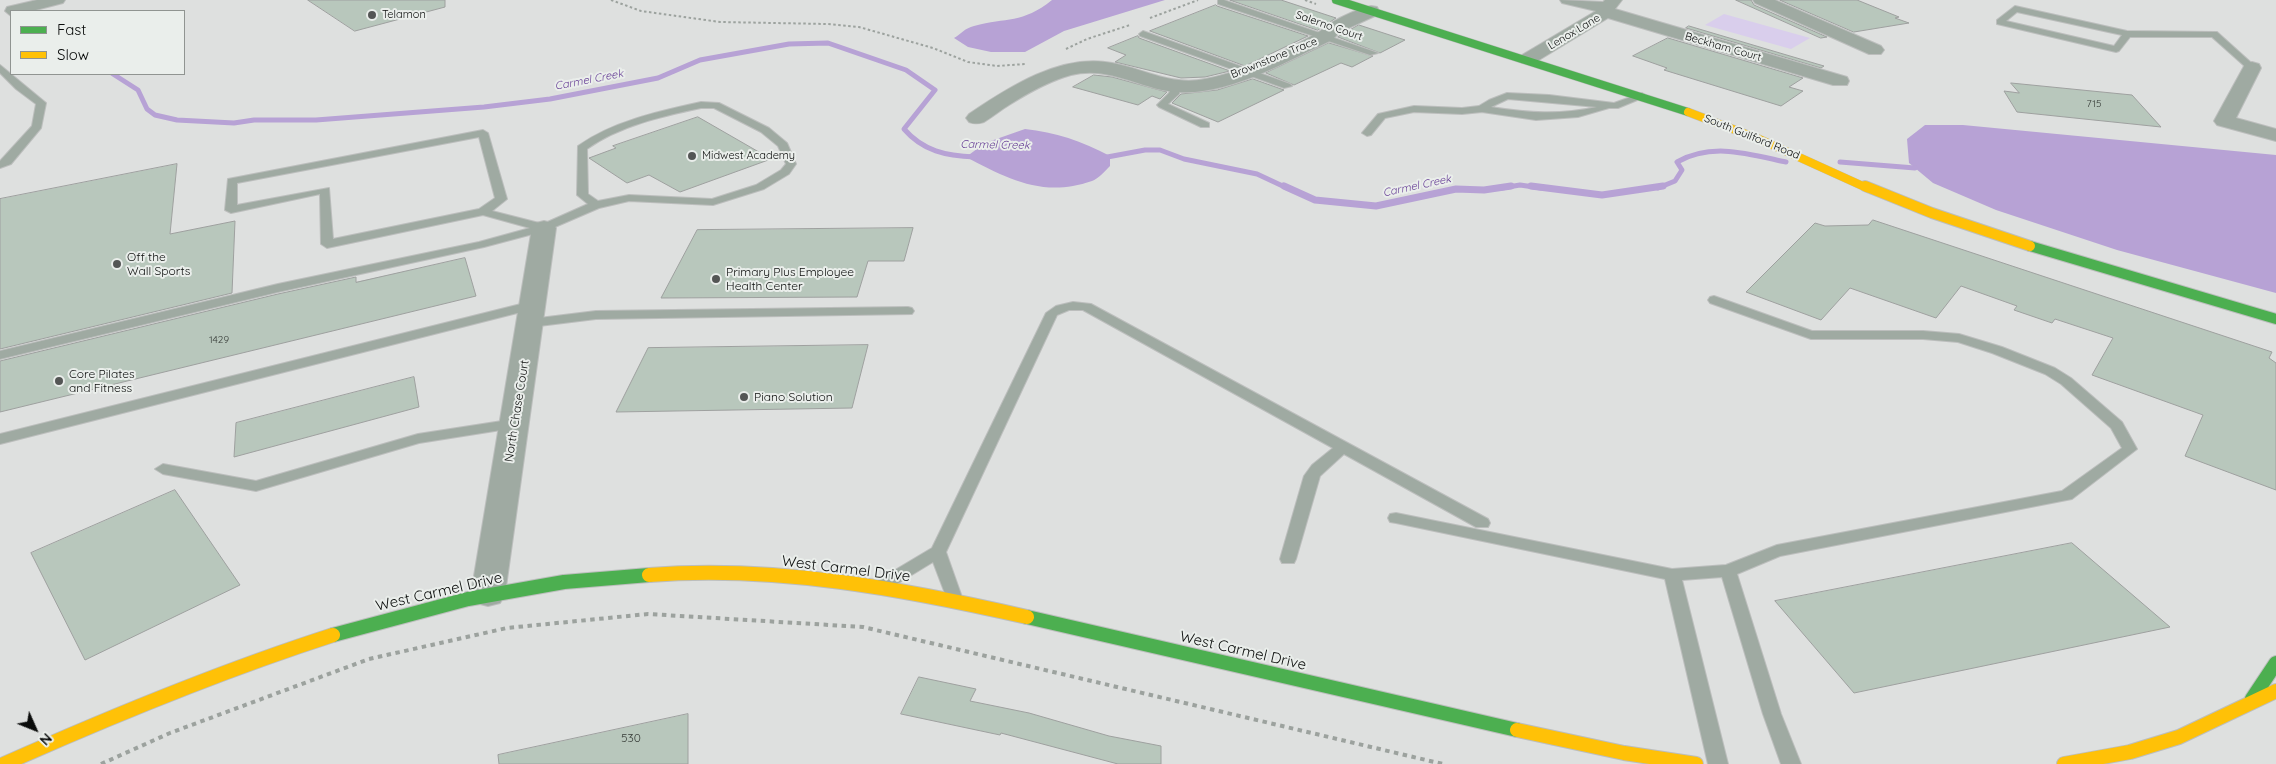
<!DOCTYPE html>
<html>
<head>
<meta charset="utf-8">
<style>
  body { margin:0 }
  #map { position:relative; width:2276px; height:764px; overflow:hidden; background:#dee0df; font-family:Quicksand,sans-serif }
  canvas { display:block }
  .legend { position:absolute; left:10px; top:10px; width:175px; height:65px; box-sizing:border-box; background:#eaeeeb; border:1px solid #909491; margin:0; padding:6px 9px; list-style:none; font-size:15px; color:#0a0c0b }
  .legend li { display:flex; align-items:center; gap:10px; height:25px }
  .legend b { width:25px; border:1px solid #909491 }
  .north { position:absolute; left:10px; top:704px; width:50px; height:50px; -webkit-text-stroke:4px #eaeeeb; paint-order:stroke; rotate:134deg; font-size:14px; font-weight:700; line-height:20px; text-align:center; color:#0a0c0b }
  .north::after { content:''; display:block; margin:auto; width:18px; height:22px; background:#0a0c0b; clip-path:polygon(50% 0,100% 100%,50% 72%,0 100%) }
</style>
</head>
<body>
<div id="map">
<canvas width="2276" height="764"></canvas>
<ul class="legend">
<li><b style="height:6px;background:#4caf50"></b>Fast</li>
<li><b style="height:6px;background:#ffc107"></b>Slow</li>
</ul>
<div class="north">N</div>
</div>
<script>
const ctx = document.querySelector('canvas').getContext('2d');
ctx.lineJoin = 'round';
function fillPath(path, color) { ctx.fillStyle = color; ctx.fill(path, 'evenodd'); }
function strokePath(path, color, width, dash) { ctx.strokeStyle = color; ctx.lineWidth = width; ctx.lineCap = dash ? 'butt' : 'round'; ctx.setLineDash(dash || []); ctx.stroke(path); }
function write(font, color, halo, rows, align = 'center') {
  ctx.font = font + ' Quicksand,sans-serif'; ctx.lineWidth = 4; ctx.setLineDash([]); ctx.textBaseline = 'middle'; ctx.strokeStyle = halo; ctx.fillStyle = color; for (const [text, x, y, turn = 0] of rows) {
    ctx.save(); ctx.translate(x, y); ctx.rotate((+turn || 0) * Math.PI / 180); ctx.textAlign = isNaN(turn) ? turn : align; if (halo) ctx.strokeText(text, 0, 0); ctx.fillText(text, 0, 0); ctx.restore();
  }
}
const green = new Path2D(`
  M1724,14L1810,38L1791,49L1705,25Z`);
const water = new Path2D(`
  M1052,0H1165L1064,31L1025,52H991L968,47L954,38C961,34 965,28 974,26C1007,17 1022,24 1052,0Z
  M1925,125H1963L2276,155V293L2117,250L1996,210L1933,183L1909,163L1907,139Z
  M1025,129C1055,132 1082,141 1110,156V166C1105,171 1098,179 1092,181C1043,198 1008,179 966,157L985,143Z`);
const streamFar1 = new Path2D(`
  M113,74L138,90L147,109L155,115L177,120L234,123L254,120H316L484,107L550,99L658,78L700,60L789,44L828,43L906,70L935,90L904,129C923,151 946,156 975,157
  M1102,158L1145,150H1160L1184,159L1257,174L1287,188
  M1840,162L1915,168
  M1502,188L1520,185L1541,188
  M1658,188L1675,181L1682,170L1677,162C1712,142 1749,154 1786,162`);
const stream = new Path2D(`
  M1284,186L1315,200L1376,206L1456,189L1484,190L1511,186
  M1531,186L1602,195L1663,186`);
const building = new Path2D(`
  M308,0H445V7L355,31Z
  M1230,0H1281L1336,18L1318,30Z
  M1736,0H1751L1754,5L1827,37L1821,38Z
  M1780,0H1857L1899,17L1895,18L1909,23L1854,32Z
  M1216,5L1217,6L1308,36L1245,66L1150,31Z
  M1359,25L1405,40L1380,53L1338,37Z
  M1689,26L1790,56L1824,66L1821,68L1686,28Z
  M1138,36L1139,38L1230,71L1205,77L1181,78L1115,62L1126,55L1108,48Z
  M1668,38L1803,78L1789,87L1803,91L1781,106L1664,70L1667,68L1633,56Z
  M1329,43L1373,56L1352,67L1341,63L1294,85L1266,73Z
  M1094,75L1112,77L1167,92L1160,99L1152,96L1138,105L1073,87Z
  M1253,79L1284,90L1218,122L1172,103L1181,94L1217,90Z
  M2011,83L2132,95L2161,127L2017,112L2004,91L2019,93Z
  M698,117L771,159L680,192L649,175L627,183L589,158L616,148L613,146Z
  M177,164L170,234L235,221L232,293L0,349V199Z
  M1873,220L2272,352L2269,358L2276,363V490L2185,456L2203,415L2092,375L2113,338L2055,319L2052,323L2014,310L2017,306L1961,286L1936,318L1850,288L1821,320L1746,292L1815,223L1825,226L1868,225Z
  M913,228L904,261H868L857,297L661,298L697,230Z
  M465,258L476,296L0,412V361L278,294L356,277V282Z
  M868,345L852,408L616,412L648,348Z
  M414,377L419,407L234,457L236,423Z
  M175,490L240,585L85,660L31,553Z
  M2072,543L2170,627L1854,693L1775,601Z
  M919,677L976,689L970,701L1029,713L1109,736L1161,746V764H1118L1001,733L1000,735L901,714Z
  M688,714V764H499L498,755Z`);
const pathFar1 = new Path2D(`
  M611,0L641,11L720,22L827,24L859,27L933,48L968,62L997,66L1025,64
  M1305,0L1316,4
  M1150,18L1198,0
  M1066,49L1087,39L1130,25`);
const path = new Path2D(`
  M101,764L170,733L369,659L507,628L648,614L863,627L1443,764`);
const lane = new Path2D(`
  M1218,0H1224L1378,53L1370,55L1218,4Z
  M2015,6L2127,31L2217,32L2257,68L2249,70L2212,37H2130L2119,51L2116,52L1997,24V20ZM2017,12L2122,35L2114,46L2006,21Z
  M1143,31L1290,84L1292,86L1284,88L1140,36L1139,34Z
  M0,65L46,103L41,128L11,164L0,168V161L32,126L36,104L16,89L0,73Z
  M1173,84L1181,86L1179,94L1168,104L1209,123V127H1201L1159,107L1157,105L1169,93Z
  M1507,93L1549,95L1614,103L1642,93L1647,96L1618,108H1609L1578,117L1536,120L1482,112L1462,114L1414,112L1385,118L1371,135L1367,136L1362,133L1378,114L1414,106L1462,108L1479,106L1489,100ZM1508,99L1597,107C1559,115 1529,113 1491,107Z
  M701,102L719,103L769,128L787,143L796,164L789,174L764,189L713,205L629,201L599,208L548,230L484,247L278,292L0,359V351L278,284L479,242L530,228L483,215L327,248L321,244L320,194L231,213L225,210L228,179L483,130L488,133L507,199L492,211L543,224L588,204L577,195L578,146C613,121 660,111 701,102ZM701,108H714L761,132L778,146L786,164L781,170L756,185L712,199L629,195L598,201L588,194L587,149C619,126 663,116 701,108ZM479,137L495,198L479,209L333,239L329,188L237,205V183Z
  M1714,296L1812,331H1923L1959,334L2002,347L2055,368L2071,378L2122,422L2137,449L2072,499L1780,556L1737,574L1781,714L1801,764H1781L1763,714L1722,577L1682,580L1728,764H1708L1665,579L1396,523L1390,522L1388,518L1390,514L1396,513L1672,569L1726,565L1777,545L2062,491L2122,448L2111,428L2061,384L2045,374L1992,353L1958,342L1923,339H1811L1710,303L1708,300L1710,297Z
  M533,301L537,302L539,305L537,308L0,444V434Z
  M1073,302L1091,304L1488,519L1490,523L1488,527H1476L1344,454L1320,476L1296,559L1294,563H1282L1280,559L1304,476L1312,465L1333,448L1083,310H1069L1057,315L946,552L963,600L961,604L955,606L949,604L933,562L887,590L881,592L875,590L873,586L875,582L932,548L1046,313L1056,306Z
  M908,307L912,308L914,311L912,314L596,319L531,327L525,323L531,319L596,311Z
  M515,419L520,421L522,424L520,427L419,443L256,491L163,474L155,469L163,464L256,481L418,434Z`);
const street = new Path2D(`
  M37,0H65L63,3L32,11H11V16L5,11L7,7Z
  M1560,0L1603,2L1605,0H1622L1615,9L1847,77L1849,81L1847,85H1833L1608,18L1534,63H1522L1519,59L1522,55L1596,11L1562,3Z
  M1753,0H1775L1881,46L1884,50L1881,54H1869L1755,3Z
  M1371,6L1377,7L1379,11L1377,15L1340,32L1332,40C1289,60 1228,96 1178,92C1141,90 1110,65 1071,75C1049,81 1028,93 1009,105C1001,110 992,117 984,122C978,124 974,124 969,122L966,118L969,114C1009,87 1061,53 1112,63C1145,69 1171,86 1205,79C1243,72 1283,52 1317,33C1322,31 1325,26 1329,24C1341,17 1357,9 1371,6Z
  M2252,62L2259,64L2261,68L2236,118L2276,129V141L2217,125L2214,121L2243,68L2245,64Z
  M544,221L552,223L556,228L505,594L500,603L488,606L476,603L471,594L532,228L536,223Z`);
const fastFar2 = new Path2D(`
  M1336,0L1688,112`);
const fastFar1 = new Path2D(`
  M2030,246L2276,319`);
const fast = new Path2D(`
  M1027,617L1517,730
  M333,635L468,599L564,582L649,575
  M2252,699L2276,663`);
const slowFar2 = new Path2D(`
  M1688,112L1759,139L1867,188`);
const slowFar1 = new Path2D(`
  M1865,186L1932,213L2030,246`);
const slow = new Path2D(`
  M649,575C776,565 904,589 1027,617
  M1517,730L1624,753L1696,764
  M4,764C112,716 221,671 333,635
  M2064,764L2130,752L2179,737L2276,691`);
const markers = [
  [372,15,5,"#545655"],
  [692,156,5,"#545655"],
  [117,264,5,"#545655"],
  [716,279,5,"#545655"],
  [59,381,5,"#545655"],
  [744,397,5,"#545655"]
];
const numberNames = [
  ["715",2094,104],
  ["1429",219,340]
];
const farPoinames = [
  ["Telamon",382,15],
  ["Midwest Academy",702,156]
];
const farStreetnames = [
  ["Salerno Court",1329,26,19],
  ["Lenox Lane",1574,32,-31],
  ["Beckham Court",1723,47,16],
  ["Brownstone Trace",1274,58,-22],
  ["South Guilford Road",1752,137,22]
];
const farWaternames = [
  ["Carmel Creek",589,80,-11],
  ["Carmel Creek",995,145,1],
  ["Carmel Creek",1417,186,-12]
];
const poiNames = [
  ["Off the",127,257],
  ["Wall Sports",127,271],
  ["Primary Plus Employee",726,272],
  ["Health Center",726,286],
  ["Core Pilates",69,374],
  ["and Fitness",69,388],
  ["Piano Solution",754,397]
];
const streetNames = [
  ["North Chase Court",517,411,-81]
];
const nearNumbernames = [
  ["530",631,738]
];
const nearStreetnames = [
  ["West Carmel Drive",846,569,7],
  ["West Carmel Drive",439,592,-13],
  ["West Carmel Drive",1243,651,13]
];
fillPath(green, '#d9ceec');
fillPath(water, '#b7a2d5');
strokePath(streamFar1, '#b7a2d5', 5);
strokePath(stream, '#b7a2d5', 7);
fillPath(building, '#b8c7bc');
strokePath(building, '#9ea09f', 1);
strokePath(lane, '#bcbebd', 2);
strokePath(street, '#bcbebd', 2);
strokePath(fastFar2, '#bcbebd', 9);
strokePath(fastFar1, '#bcbebd', 12);
strokePath(fast, '#bcbebd', 16);
strokePath(slowFar2, '#bcbebd', 9);
strokePath(slowFar1, '#bcbebd', 12);
strokePath(slow, '#bcbebd', 16);
strokePath(pathFar1, '#9ca29e', 2, [2.5, 2.5]);
strokePath(path, '#9ca29e', 4, [4.5, 4.5]);
fillPath(lane, '#9faaa2');
fillPath(street, '#9faaa2');
strokePath(fastFar2, '#4caf50', 8);
strokePath(fastFar1, '#4caf50', 10);
strokePath(fast, '#4caf50', 14);
strokePath(slowFar2, '#ffc107', 8);
strokePath(slowFar1, '#ffc107', 10);
strokePath(slow, '#ffc107', 14);
for (const [x, y, r, color] of markers) { const dot = new Path2D(); dot.arc(x, y, r, 0, 2 * Math.PI); ctx.fillStyle = color; ctx.fill(dot); strokePath(dot, '#eaeeeb', 2); }
write('10px', '#363b37', null, numberNames);
write('11px', '#0a0c0b', '#eaeeeb', farPoinames, 'left');
write('11px', '#0a0c0b', '#eaeeeb', farStreetnames);
write('italic 11px', '#663d95', '#eaeeeb', farWaternames);
write('12px', '#0a0c0b', '#eaeeeb', poiNames, 'left');
write('12px', '#0a0c0b', '#eaeeeb', streetNames);
write('12px', '#363b37', null, nearNumbernames);
write('15px', '#0a0c0b', '#eaeeeb', nearStreetnames);
</script>
</body>
</html>
